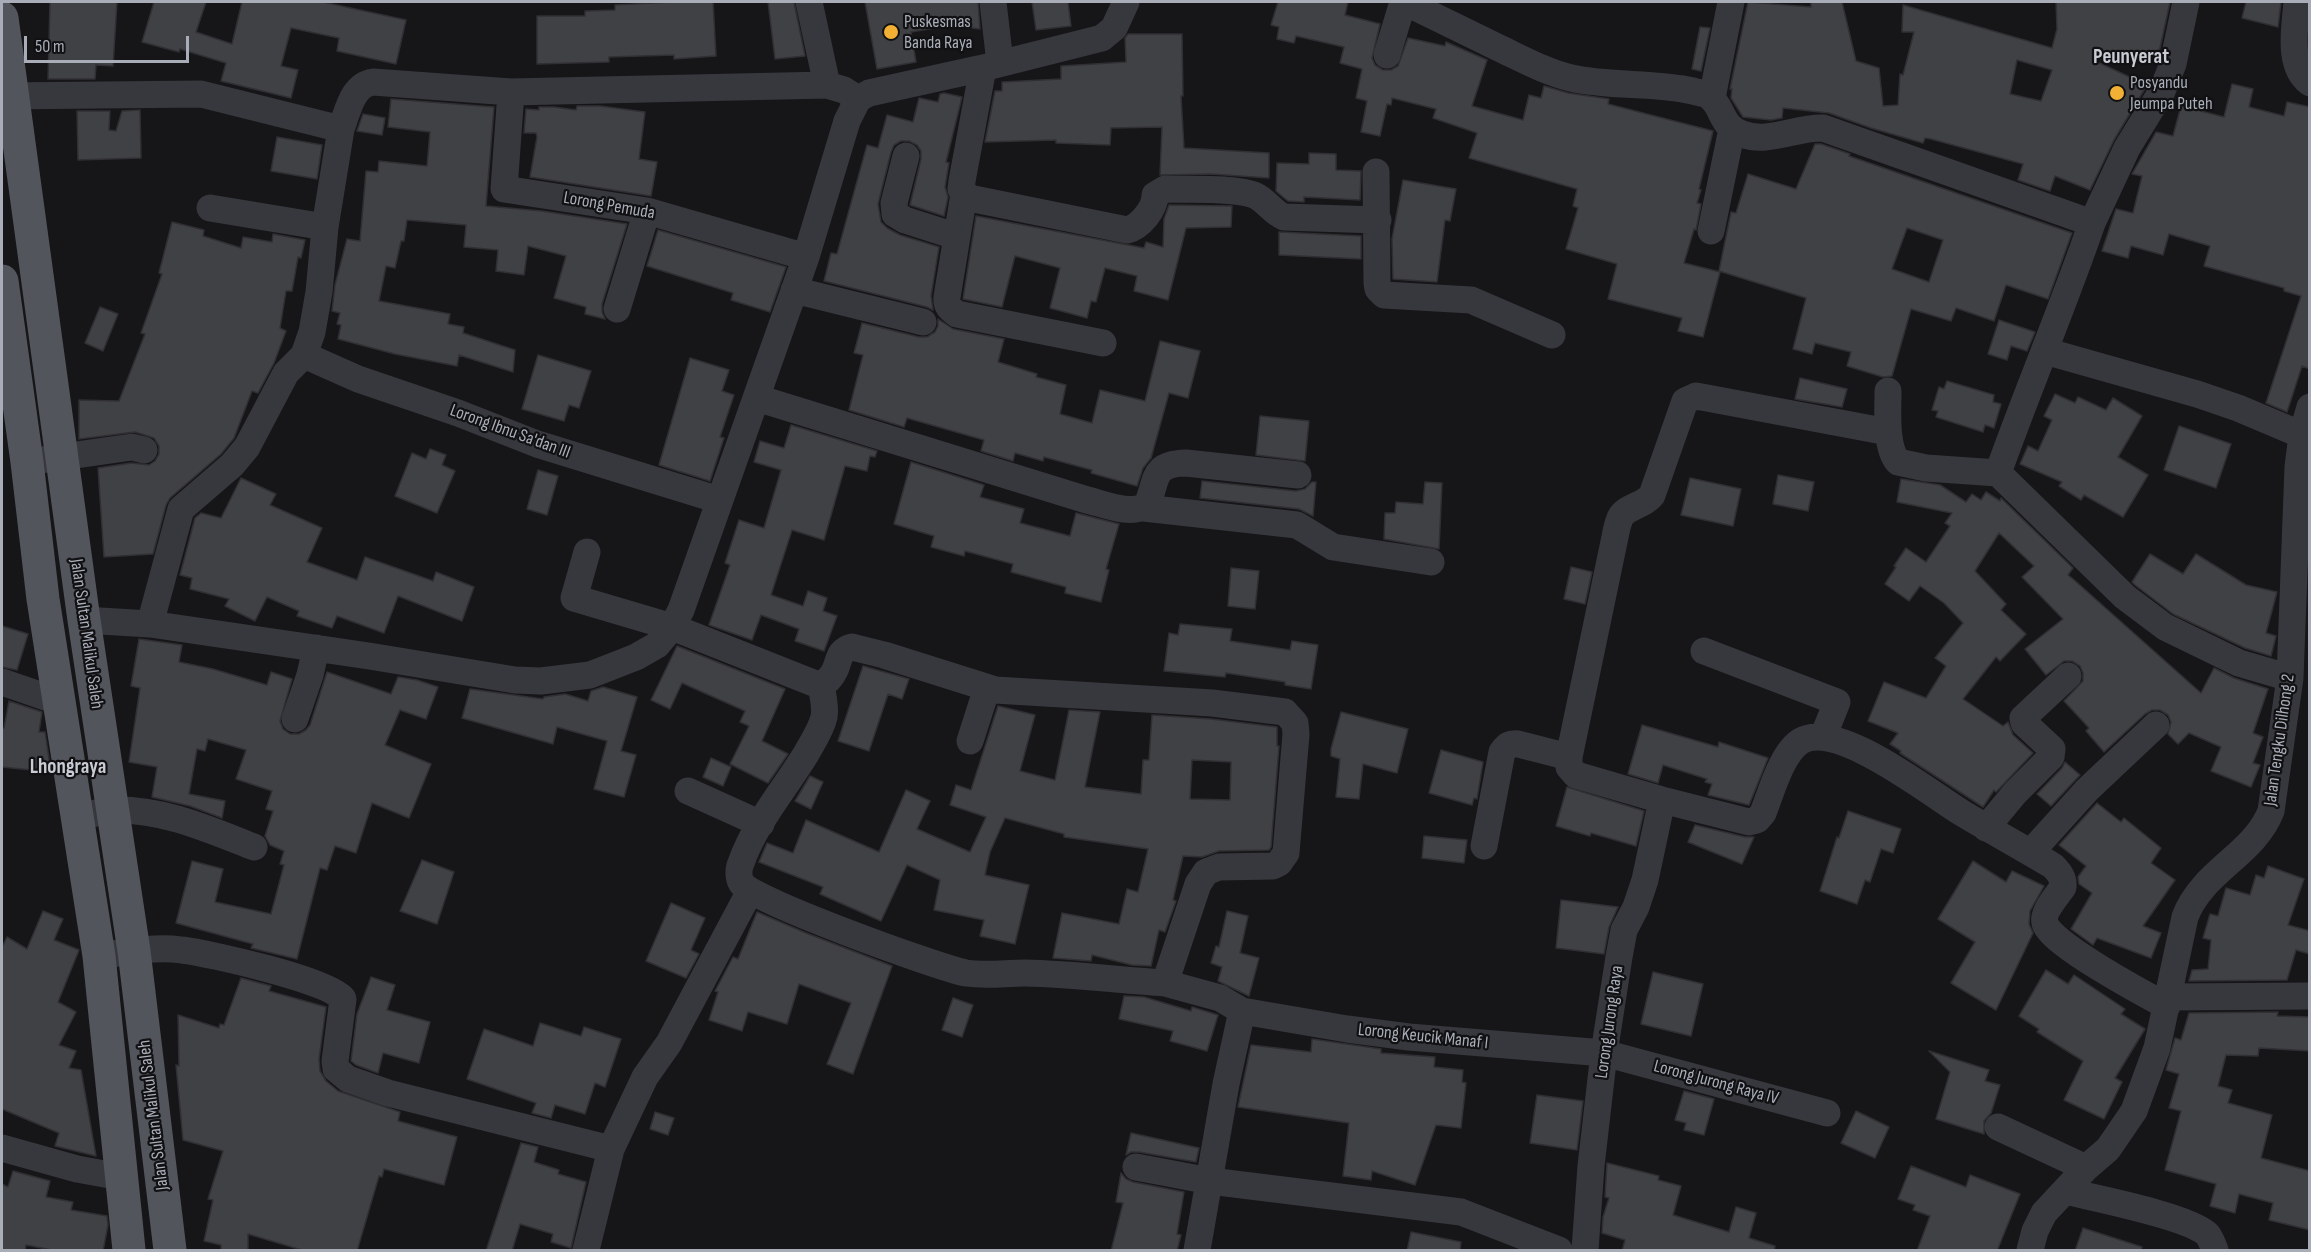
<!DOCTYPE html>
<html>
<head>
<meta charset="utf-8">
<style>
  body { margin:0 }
  #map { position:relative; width:2311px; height:1252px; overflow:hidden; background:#161618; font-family:"Sofia Sans Condensed",sans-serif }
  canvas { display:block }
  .frame { position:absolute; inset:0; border:3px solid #a8adb8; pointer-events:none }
  .scale { position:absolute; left:24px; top:36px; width:165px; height:27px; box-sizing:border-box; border:3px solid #a8adb8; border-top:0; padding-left:8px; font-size:18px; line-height:21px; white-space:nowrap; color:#a8adb8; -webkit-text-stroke:4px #111113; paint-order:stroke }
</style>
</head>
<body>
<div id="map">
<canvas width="2311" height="1252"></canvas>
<div class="frame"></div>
<div class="scale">50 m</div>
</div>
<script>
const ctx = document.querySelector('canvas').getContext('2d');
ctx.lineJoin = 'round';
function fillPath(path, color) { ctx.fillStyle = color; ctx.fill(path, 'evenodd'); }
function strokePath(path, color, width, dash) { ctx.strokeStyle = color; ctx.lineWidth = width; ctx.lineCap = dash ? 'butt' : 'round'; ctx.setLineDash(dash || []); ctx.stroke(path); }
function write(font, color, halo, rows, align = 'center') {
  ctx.font = font + ' "Sofia Sans Condensed",sans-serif'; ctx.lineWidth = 4.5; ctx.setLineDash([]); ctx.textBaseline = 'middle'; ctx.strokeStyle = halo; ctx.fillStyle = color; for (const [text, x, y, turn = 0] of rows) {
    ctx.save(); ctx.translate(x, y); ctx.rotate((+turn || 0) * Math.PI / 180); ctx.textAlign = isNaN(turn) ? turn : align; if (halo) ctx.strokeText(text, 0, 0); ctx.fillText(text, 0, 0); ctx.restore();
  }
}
const building = new Path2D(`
  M50,2H117L113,66L96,65L95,79H48Z
  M154,2H206L196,32L232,44L242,2H323L406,20L396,64L337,51L339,38L291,28L281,66L298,70L291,98L221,81L226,63L180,49L179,52L142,42Z
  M671,2H713L716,56L674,59V55L609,57V62L537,64V16H585V11L615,10V5Z
  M768,2H794L805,56L775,59Z
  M865,2H978L980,29L972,28L971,22L911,32L916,62L877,69Z
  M1032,2H1068L1071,26L1036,30Z
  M1278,2H1348L1345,15L1380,24L1372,58L1375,65L1383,70H1391L1398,66L1408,38L1445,46L1446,42L1487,60L1472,106L1523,120L1529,95L1541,98L1544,86L1568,93L1609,99L1608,104L1713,131L1699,189L1701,190L1697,203L1701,204L1696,230L1694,229L1684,263L1720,272L1703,337L1678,331L1682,318L1608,299L1617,264L1566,249L1578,208L1573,206L1577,189L1469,158L1477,133L1433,118L1436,109L1392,98L1391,105L1387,104L1380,136L1361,132L1367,101L1356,98L1362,69L1340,63L1344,47L1296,36L1294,43L1277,39L1279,27L1271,25Z
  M1748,2L1811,7V2H1842L1856,61L1879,68L1883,106L1898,105L1900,74L1903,75L1914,32H1902L1903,5L2052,48L2057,29L2056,2H2170L2158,57L2093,60L2147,85L2114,140L2090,190L2055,176L2050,191L2018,180L2023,164L1931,139L1925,138L1923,143L1871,128L1829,113L1783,108L1782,118L1771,120L1743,117L1731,98L1732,89H1730ZM2017,60L2052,70L2041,101L2010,94Z
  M2246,2H2281L2278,27L2242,18Z
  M1700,27L1710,28L1701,71L1692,69Z
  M1128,34H1182L1183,96H1181L1184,148L1269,153V178L1211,174L1160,175L1162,127L1111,128L1110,145L1056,143V140L985,142L995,91H1002V82L1061,79V66L1126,62L1125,38Z
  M2232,84L2253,89L2249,107L2284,116L2287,102L2310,107V369L2302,366L2287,412L2266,403L2301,296L2284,291V288L2204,266L2210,246L2169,234L2163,255L2131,246L2128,258L2102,251L2116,209L2133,213L2142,176L2132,174L2156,132L2173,136L2181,106L2224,117Z
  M944,93L962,97L946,162L949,163L945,187L948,197L944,216L910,205L921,159V151L917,145L909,141H901L894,145L891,152L878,204L881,222L887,228L900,235L939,247L931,296L933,310L927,307L824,281L831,253L837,254L867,145L878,148L887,115L913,122L919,98L938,102L940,94Z
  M391,99L494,107L486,206L542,211L627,224L602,304V312L605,319L585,314L586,307L554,298L566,256L528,246L524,275L496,271L498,250L464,247L466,225L407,220L404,241H401L395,268L386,266L379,301L450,314L448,324L464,327L463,333L515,350L513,372L459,355L457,366L395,354L338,339L341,325L337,324L340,313L332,311L335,285L347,239L360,241L366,171L378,172L379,161L427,166L430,132L388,127Z
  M577,106H600L645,112L639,159L657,162L651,196L530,177L537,137L536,133H524L526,109L539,110V107H554L576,110Z
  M140,110L141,158L78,160L77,111H110L109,130L116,131L122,111Z
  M363,114L385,118L382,135L357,131Z
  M277,137L322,145L317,179L271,171Z
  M1815,144H1821L1850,154L1849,156L2072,233L2048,299L2006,285L1994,321L1956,308L1951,321L1911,309L1892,376L1883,377L1847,366L1851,352L1815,343L1812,354L1793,349L1806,298L1719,271L1731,212L1736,213L1748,174L1796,189ZM1907,228L1943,240L1929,282L1892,269Z
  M1309,153L1336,154V170L1361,171L1360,200L1304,197V202L1288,201L1283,197L1276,191L1277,163L1309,164Z
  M1403,180L1456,189L1450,221L1445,220L1437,282L1393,279L1392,239Z
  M1169,205L1232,206L1231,227L1186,228L1168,300L1134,291L1137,276L1105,268L1096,302L1091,301L1087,318L1050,308L1060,268L1015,256L1002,307L963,299L976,216L1144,248L1146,242L1163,247L1164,219Z
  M172,222L204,230L203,236L241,248L243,237L272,242L273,234L305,240L301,258L298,257L292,291H286L280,328L286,331L274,363L258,393L252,391L234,438L221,454L170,498L166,505L153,554L104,557L98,468L131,463L149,465L155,461L159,454V446L154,438L135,432L79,439V400L119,401L145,334L141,333L162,274L159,273Z
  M658,230L786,267L770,312L731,300L733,293L647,266Z
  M1279,232L1361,236V259L1279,255Z
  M100,307L118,314L103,351L85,343Z
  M938,319L953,329L1004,339L998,362L1037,374L1036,377L1066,385L1060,414L1092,423L1100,390L1145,401L1160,341L1200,351L1188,398L1169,393L1151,458L1143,468L1137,486L1091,473L1092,470L1044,457L1043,461L1015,453L1013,461L981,451L984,440L907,418L904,427L849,410L863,355L854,353L862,323L919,337H927L935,332L938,326Z
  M1999,320L2035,332L2027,351L2011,346L2007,360L1988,354Z
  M538,355L591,371L579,408L569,405L564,421L522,409Z
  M690,358L729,370L722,391L734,395L720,437L724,438L710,481L659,465Z
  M1800,378L1847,389L1842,407L1795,399Z
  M1947,381L1994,395L1993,402L2001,404L1994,428L1985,425L1983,432L1936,417L1938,411L1932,410L1939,387L1944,389Z
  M2055,394L2075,403L2078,397L2106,410L2113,398L2142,416L2118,457L2148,475L2123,517L2084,495L2081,500L2059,486L2062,482L2020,464L2028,446L2038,451L2052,420L2044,416Z
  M1260,416L1309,421L1305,461L1256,455Z
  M791,425L877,451L875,457L870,456L867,471L845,466L824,540L792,530L771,595L803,606L808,591L827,598L823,611L837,616L824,651L795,641L799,629L761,615L752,640L709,625L730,565L725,563L739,520L764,528L781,470L754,462L760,441L784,448Z
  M2179,426L2231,444L2216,488L2164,470Z
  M430,449L446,455L442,465L455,471L437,513L395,496L412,453L426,459Z
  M911,462L984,485L980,497L1024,509L1020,523L1070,536L1076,513L1119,524L1106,569L1109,570L1101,602L1065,593L1066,587L1011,572L1013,564L965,551L964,556L931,547L934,536L894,524Z
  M538,470L558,476L547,515L527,509Z
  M1778,475L1814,482L1808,511L1773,504Z
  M241,478L276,494L270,505L322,528L307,562L357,580L365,557L433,581L436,572L474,587L462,621L398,596L384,633L337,616L332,628L297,616L299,611L267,597L255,621L225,606L229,599L190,589L192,578L180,575L195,518L201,513L221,518Z
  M1690,478L1741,489L1733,526L1681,515Z
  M1901,479L1940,485L1966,502L1972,494L1981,500L1986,492L2000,501L2001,498L2073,568L2068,575L2073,579L2201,693L2214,668L2234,678L2268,689L2253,733L2263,737L2253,763L2260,765L2251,787L2211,771L2221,747L2189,733L2178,744L2168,734L2171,722L2168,715L2160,710H2152L2145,714L2104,752L2086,731L2089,728L2064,701L2083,681V673L2080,666L2072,661H2064L2046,675L2025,649L2063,619L2022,577L2034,566L1999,533L1975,571L2006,604L2001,610L2026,634L2000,661L1996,657L1963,699L2003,726L2008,722L2013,735L2033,753L1996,792L1994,790L1983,807L1900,753L1901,751L1890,744L1898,733L1868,721L1884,682L1926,698L1946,666L1935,658L1963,623L1944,603L1920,586L1909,601L1885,584L1896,567L1894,566L1906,548L1926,562L1950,526L1945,523L1952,513L1897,502Z
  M1202,481L1296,491L1305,489L1312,482H1316L1313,516L1299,509L1200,498Z
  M1425,482L1442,483L1439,549L1384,539L1385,513H1395L1396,502L1423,504Z
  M2150,554L2183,574L2196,554L2246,585L2277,592L2266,633L2276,636L2271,656L2245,648L2173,614L2135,585L2132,582Z
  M1571,567L1592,572L1585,604L1564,599Z
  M1231,568L1259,571L1255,609L1228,606Z
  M1180,624L1232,629L1230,641L1290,650L1292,641L1318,645L1311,689L1285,685V682L1226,673L1225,677L1164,671L1169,633L1178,635Z
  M2,626L28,634L17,670L2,667Z
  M139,639L182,645L179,662L213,669L267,685L271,672L292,679L280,721L283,729L290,734H299L306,730L310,725L327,672L391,694L398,677L417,680L438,687L426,719L400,710L385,745L431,764L409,818L372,803L356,853L335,846L327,870L320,868L297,959L251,948L253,944L176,923L192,861L223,869L215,902L271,914L284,865L280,864L284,851L270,845L265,836L273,811L266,809L272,791L236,779L246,750L208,739L205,751L197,749L189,794L225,801L222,818L190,806L152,797L157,767L129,762L140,688L131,686Z
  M677,646L785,689L762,741L788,754L768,783L730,764L749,726L740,722L745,711L682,683L670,709L651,700Z
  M863,666L909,679L902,699L888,694L869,751L838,741Z
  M603,687L637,697L621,751L636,755L624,797L594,789L607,741L557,727L553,744L462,718L470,689L543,699L544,697L565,694L588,701L591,691Z
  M9,701L42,712L39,732H45L51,772L2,767V728H4Z
  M998,706L1035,715L1020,771L1055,780L1069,710L1100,712L1085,787L1141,794L1143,760H1149L1152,715L1211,719L1277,727V746H1279L1271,847L1269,850L1219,851L1202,857L1183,856L1173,900L1176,901L1165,932L1159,930L1151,966L1132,965L1092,955L1091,961L1053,958L1062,913L1119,924L1127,889L1138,892L1148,849L1064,837V834L1005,818L990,852L985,875L1029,885L1015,944L980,936L984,920L934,910L940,880L907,865L881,921L820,894L823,887L759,862L767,843L793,853L806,820L879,852L906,790L930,801L917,829L970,852L986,817L950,805L956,785L971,790ZM1192,760L1231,762L1230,800L1190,799Z
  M1341,712L1408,729L1397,773L1363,764L1359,799L1336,797L1340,759L1331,756V749Z
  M1642,725L1718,747L1719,742L1768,758L1749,805L1708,795L1712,784L1705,782L1707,779L1663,765L1658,783L1628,774Z
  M1441,750L1483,762L1477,799L1474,798L1472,805L1429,793Z
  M711,758L731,767L723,786L703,777Z
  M2065,762L2080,775L2051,806L2037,794L2062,768Z
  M810,776L823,782L811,809L795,801Z
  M1567,787L1644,811L1636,846L1591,833L1590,836L1556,826Z
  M2097,803L2121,822L2124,818L2161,848L2151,863L2175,880L2143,926L2161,933L2151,958L2097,938L2093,945L2071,929L2092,893L2079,884L2078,877L2086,866L2059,845Z
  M1848,811L1901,829L1893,853L1881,849L1870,882L1865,880L1857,904L1820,891L1837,837L1839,838Z
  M1695,825L1745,837H1754L1742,864L1688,842Z
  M1424,836L1467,840L1464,863L1422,858Z
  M422,860L454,872L437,924L400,911Z
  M1973,861L2006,882L2012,871L2044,886L2030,911L2029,924L2033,933L1996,1010L1951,983L1975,942L1938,919Z
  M2268,866L2304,879L2288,925L2310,931V954L2296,950L2287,980L2189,981L2192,970L2208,969L2211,940L2203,938L2210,914L2218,916L2226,888L2250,895L2256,875L2264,878Z
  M1561,900L1618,907L1609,927L1604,954L1556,948Z
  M671,903L705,918L691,950L699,954L686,978L646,961Z
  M43,911L63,919L54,940L79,950L58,1002L76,1012L59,1045L76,1051L69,1068L81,1070L96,1156L55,1146L59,1133L2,1109V947L7,937L27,949Z
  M1227,911L1248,916L1240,953L1259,958L1249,996L1218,981L1222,967L1211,963L1216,946L1219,947Z
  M757,912L806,933L892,966L853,1074L827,1064L851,1003L799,984L787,1024L748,1012L742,1031L709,1020L718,992L715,991L733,957L738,959Z
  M2046,970L2068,984L2074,975L2125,1009L2121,1014L2145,1029L2115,1078L2122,1082L2104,1119L2064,1100L2083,1061L2037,1032L2039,1029L2019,1016Z
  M1653,972L1703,984L1691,1036L1641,1024Z
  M371,977L395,985L387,1010L430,1022L419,1063L383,1053L378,1073L356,1065L351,1061L357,1014Z
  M241,978L271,986L269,991L326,1007L319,1059L320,1071L326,1081L338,1091L400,1112L398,1121L457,1137L444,1185L384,1169L382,1177L379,1176L357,1251H305L248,1234V1251H221V1245L204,1241L213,1200L208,1199L223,1151L183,1140L176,1065L179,1066L178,1015L219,1028L220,1024L224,1025Z
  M1124,996L1144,997L1191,1011L1192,1007L1218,1015L1207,1051L1170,1041L1173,1031L1119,1019Z
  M953,998L973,1005L962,1037L942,1030Z
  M2278,1012L2277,1016L2310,1017V1051L2259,1048L2258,1056L2226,1055L2218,1086L2232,1090L2228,1103L2272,1115L2261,1158L2310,1171V1230L2269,1220L2273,1203L2239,1194L2235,1213L2210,1206L2216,1184L2165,1170L2181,1111L2169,1108L2179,1074L2166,1070L2175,1038L2181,1040L2189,1013Z
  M540,1023L581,1036L584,1027L621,1039L605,1087L595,1083L585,1114L555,1105L551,1118L532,1113L536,1103L467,1079L484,1029L533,1046Z
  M1312,1039L1381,1049V1053L1435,1057L1434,1067L1463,1070L1462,1082L1466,1083L1461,1128L1436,1125L1415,1185L1372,1171L1371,1180L1343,1176L1349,1123L1238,1107L1251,1045L1311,1052Z
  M1929,1051L1989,1070L1985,1081L2000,1085L1991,1113L1984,1121V1134L1936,1119L1950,1072Z
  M1684,1091L1714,1099L1704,1135L1684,1130L1686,1123L1675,1120Z
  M1537,1095L1583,1101L1577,1150L1530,1143Z
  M1856,1111L1889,1127L1875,1158L1841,1143Z
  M655,1112L674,1118L668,1135L650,1129Z
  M1131,1133L1199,1148L1196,1162L1139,1152H1131L1126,1155Z
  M521,1143L538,1147L534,1162L559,1170L558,1174L586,1182L571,1248L551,1242L553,1234L520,1224L512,1251H486Z
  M1607,1163L1659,1176L1658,1180L1681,1186L1673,1215L1729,1232L1736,1207L1756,1213L1749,1238L1775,1246L1774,1251H1622L1625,1240L1602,1233L1603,1217L1609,1198L1605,1197Z
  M1911,1166L1966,1187L1970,1175L2020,1194L1997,1251H1917L1930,1216L1913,1210L1915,1205L1898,1199Z
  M13,1171L50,1181L46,1197L73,1202L71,1210L107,1216L108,1225L103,1251H57L26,1245L25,1251H2V1184L8,1187Z
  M1121,1173L1126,1179L1133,1182L1184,1192L1177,1234L1181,1235L1177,1251H1111L1123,1203L1116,1202Z
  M2083,1228L2142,1247L2141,1251H2075Z
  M1411,1232L1461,1242L1460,1251H1407Z`);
const minor = new Path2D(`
  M809,2L827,85
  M993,2L1000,63
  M1405,2C1436,17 1468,33 1499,48C1522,59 1546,72 1571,78C1611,87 1654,82 1693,91C1699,93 1706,93 1710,97C1724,108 1720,126 1742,134C1768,144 1796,127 1823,128L2092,223L2127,148L2162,91L2173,64L2186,2
  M2297,2C2295,27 2287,66 2310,83
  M1387,55L1403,2
  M983,68L962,181L961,189L969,198L1127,230C1140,227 1155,209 1155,195L1165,189C1188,190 1234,187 1254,195C1266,200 1272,212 1284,217L1378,220
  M511,92L504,189L647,211L806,257
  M2,96L201,94L341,129C348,111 352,85 373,82L511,92L827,85L844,90L858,99
  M1712,98L1731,2
  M906,156L894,203L895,214L905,220L955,236
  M1376,172L1377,283L1378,289L1384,295L1471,300L1552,335
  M964,194L947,297C946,306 950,309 957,314L1103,343
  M210,208L325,227
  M2092,223C2063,307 2028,389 1998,473L2125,597L2165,627L2239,663L2290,678
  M1711,231L1732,129
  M794,290L923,322
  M617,309L647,211
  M2045,351L2197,394L2238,408L2302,435
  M304,355L358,379L458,413L537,444L719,500
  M1888,391C1888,410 1885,447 1898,462L1926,468L1998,473
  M757,398L1087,500C1104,504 1131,516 1147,505C1158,479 1151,464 1186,463L1298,475
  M1888,432L1707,398L1696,396L1685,401L1652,495C1644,506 1626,506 1620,518C1618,523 1616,531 1615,537L1569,757V767L1576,775L1662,800L1749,822L1757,820L1763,813C1771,793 1782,752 1801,741C1836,719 1931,794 1962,813C1992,831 2023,848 2053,866C2059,872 2064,878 2063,887C2057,896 2042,912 2045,923C2049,943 2146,995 2167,1006
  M27,462L132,447L144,450
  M1144,508L1297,525L1333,547L1431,562
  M587,552L574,598L672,627L821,686
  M84,620L150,624L369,656L515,680L541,681L590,675L636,657L657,645L672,627L681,610L806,257L847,121L858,99L869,93L983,68L1102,38L1114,28L1126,2
  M150,624L181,509L232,465L247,447L286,373L304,355L312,332L319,292L325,227L341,129
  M852,647L884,655L995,690L1212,703L1285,712L1295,723L1296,734L1286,853L1279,863L1273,866L1219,867L1206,872L1198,884L1165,983C1119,980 1071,974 1025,973C1005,973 986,976 966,973C939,968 755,901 743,885C738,880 738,869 741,863C755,823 784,790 806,754C812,743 821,730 824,717C826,707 823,696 821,686C827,681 832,677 835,670C840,659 838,651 852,647Z
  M1704,651L1837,702L1823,737
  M2,682L60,702
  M295,719L310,675L316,648
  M970,741L987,688
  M688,791L761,824
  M77,817C89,815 102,811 114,810C164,809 208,829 254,847
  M1986,828L2015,793L2051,757L2052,749L2024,723L2023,718L2068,676
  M1484,846L1502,752C1507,745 1510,743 1518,744L1569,757
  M2031,852L2087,790L2156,725
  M99,956C126,952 154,946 182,950C208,953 332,981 343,999L335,1061L336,1069L348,1079L388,1093L611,1149
  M1165,983L1220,998L1242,1011L1347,1029L1409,1037L1604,1053L1827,1113
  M2169,997L2310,996
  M1998,1127L2086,1168
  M2,1148L77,1169L121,1177
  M1136,1167L1210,1181L1461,1212L1559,1250
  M2065,1191C2094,1198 2188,1216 2207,1234C2211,1239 2213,1245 2215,1250
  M586,1250L611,1149L645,1077L669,1043L750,891
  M1197,1250L1226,1084L1242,1011
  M1585,1250L1591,1166L1604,1053L1619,957L1624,930L1636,907L1645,880L1662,800
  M2030,1250L2035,1231L2044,1213L2086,1168L2108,1149L2134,1111L2157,1048L2185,917C2202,871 2254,855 2271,811L2290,678L2298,467L2302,435L2310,407`);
const major = new Path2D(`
  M2,18L84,620L134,951L170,1250
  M2,281L27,462L43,599L99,956L129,1250`);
const markers = [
  [891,32,8,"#f2b134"],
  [2117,93,8,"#f2b134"]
];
const poiNames = [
  ["Puskesmas",904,22],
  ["Banda Raya",904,43],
  ["Posyandu",2130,83],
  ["Jeumpa Puteh",2130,104]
];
const streetNames = [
  ["Lorong Pemuda",609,206,10],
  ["Lorong Ibnu Sa'dan III",510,432,20],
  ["Jalan Sultan Malikul Saleh",86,634,82],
  ["Jalan Tengku Dilhong 2",2280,740,-82],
  ["Lorong Jurong Raya",1610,1022,-82],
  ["Lorong Keucik Manaf I",1423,1037,6],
  ["Lorong Jurong Raya IV",1716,1083,15],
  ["Jalan Sultan Malikul Saleh",154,1115,-97]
];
const quarterNames = [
  ["Peunyerat",2131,58],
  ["Lhongraya",68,768]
];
fillPath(building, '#404145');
strokePath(building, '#303034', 1.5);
strokePath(minor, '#37383d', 27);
strokePath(major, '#53555c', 33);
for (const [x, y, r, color] of markers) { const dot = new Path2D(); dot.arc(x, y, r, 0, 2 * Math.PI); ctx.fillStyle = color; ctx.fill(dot); strokePath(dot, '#111113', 2); }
write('18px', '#a8adb8', '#111113', poiNames, 'left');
write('18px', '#a8adb8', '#111113', streetNames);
write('bold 21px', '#c9ccd4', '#111113', quarterNames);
</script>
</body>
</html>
